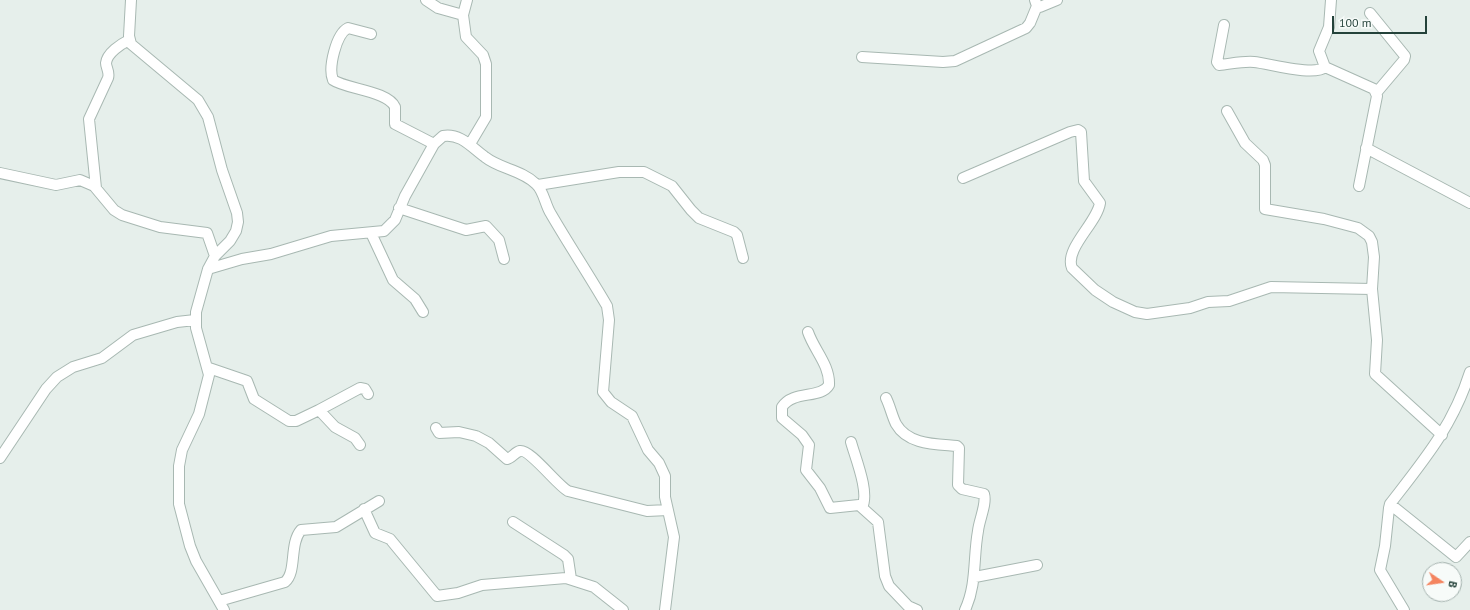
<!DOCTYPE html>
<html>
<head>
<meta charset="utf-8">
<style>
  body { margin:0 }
  #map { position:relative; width:1470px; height:610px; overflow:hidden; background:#e6efeb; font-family:"PT Sans",sans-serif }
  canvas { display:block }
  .north { position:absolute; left:1422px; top:562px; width:40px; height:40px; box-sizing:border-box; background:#f7fbf9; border:1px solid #a3b1ad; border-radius:50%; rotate:103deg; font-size:11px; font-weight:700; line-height:16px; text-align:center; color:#24423a }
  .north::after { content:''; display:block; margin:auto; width:14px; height:18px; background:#f4845f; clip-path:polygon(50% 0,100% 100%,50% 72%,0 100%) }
  .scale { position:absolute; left:1332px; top:16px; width:95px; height:18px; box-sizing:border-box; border:2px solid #24423a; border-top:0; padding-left:5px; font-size:12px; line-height:14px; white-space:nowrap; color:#24423a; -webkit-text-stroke:3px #f7fbf9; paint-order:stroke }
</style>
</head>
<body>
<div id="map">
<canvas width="1470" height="610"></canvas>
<div class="north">B</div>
<div class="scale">100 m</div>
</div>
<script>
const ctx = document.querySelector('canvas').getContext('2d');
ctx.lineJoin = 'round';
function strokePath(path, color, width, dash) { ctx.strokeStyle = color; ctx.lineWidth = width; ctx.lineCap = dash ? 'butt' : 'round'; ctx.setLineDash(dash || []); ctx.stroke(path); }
const minor = new Path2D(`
  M131,0L129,36L131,44L198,100L208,117L222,170L237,213L238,222L236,231L230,241L215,256L208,269L196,312V328L209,375L199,414L182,450L179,466V504L190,546L196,561L224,610
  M426,0L438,8L463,15
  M467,0L463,15L466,37L483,55L486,64V117L470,144
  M1035,0L1037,6L1040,7L1057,0
  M1331,0L1329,27L1319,51L1325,67L1374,89L1377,96L1359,186
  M1370,13L1405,56L1404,60L1377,92
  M1224,25L1217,62L1219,65C1230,64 1243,61 1254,62C1268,63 1314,77 1325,67
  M371,34L348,28C336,34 328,68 333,80C346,89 388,91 395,107V124L434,144
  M862,57L943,62L955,61L1026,28L1030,23L1037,6
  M1227,111L1245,143L1263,160L1265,165V209L1324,219L1358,228L1369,236L1372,242L1374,257L1372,289L1377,340L1375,374L1442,435
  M1366,148L1470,203
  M0,173L56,185L80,180L94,186L114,210L122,215L160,227L207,233L215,256
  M963,178L1070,132L1078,130L1081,132L1084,181L1100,203C1097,223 1064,249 1072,268L1095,290L1113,302L1135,312L1147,314L1190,308L1208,302L1229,301L1271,287L1372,289
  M538,185L619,172H644L672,186L691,210L699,218L734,232L737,235L743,258
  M96,188L89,119L108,78C110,72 106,68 106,63C107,53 121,44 129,40
  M399,208L466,230L486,226L499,240L504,259
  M371,233L393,280L415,299L423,312
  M208,269L242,259L271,254L331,236L384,231L395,220L405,196L434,144L443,136C461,133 472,148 485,157C500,169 522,170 536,184C544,191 545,205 551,214C569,245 589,275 607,306L609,320L603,392L611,402L632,416L648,450L659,463L665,476V497L674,537L665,610
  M808,332C814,350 830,365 829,385C821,399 793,390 782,407V418L802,435L809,445L806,470L820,488L830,508L859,505L878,522L885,576L889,586L908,606L917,610
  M209,368L247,381L254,399L289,421H296L319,410L335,427L355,438L360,445
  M886,398C890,406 892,416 896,424C908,445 936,444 957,446L959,448L958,485L962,489L984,494C987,504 979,520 978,531C973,558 977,584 965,610
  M319,410L360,388L365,389L368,394
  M436,428L439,433L459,432L476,436L489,443L507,459C512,458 515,452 520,451C530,449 557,485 568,491L647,511L668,510
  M851,442C855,457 870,493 862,507
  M0,458L46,389L57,377L73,367L102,358L133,335L177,322L195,320
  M1390,504L1456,557L1470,542
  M364,509L375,533L390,539L437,596L458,593L482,585L566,578L594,587L623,610
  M513,522L564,555L568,559L571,579
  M975,577L1037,565
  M219,601L285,582C297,572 289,544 301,530L336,527L379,501
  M1404,610L1380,570L1385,546L1389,508L1390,504C1424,460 1453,426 1470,372`);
strokePath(minor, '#a8b8b2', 12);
strokePath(minor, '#fff', 10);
</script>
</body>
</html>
